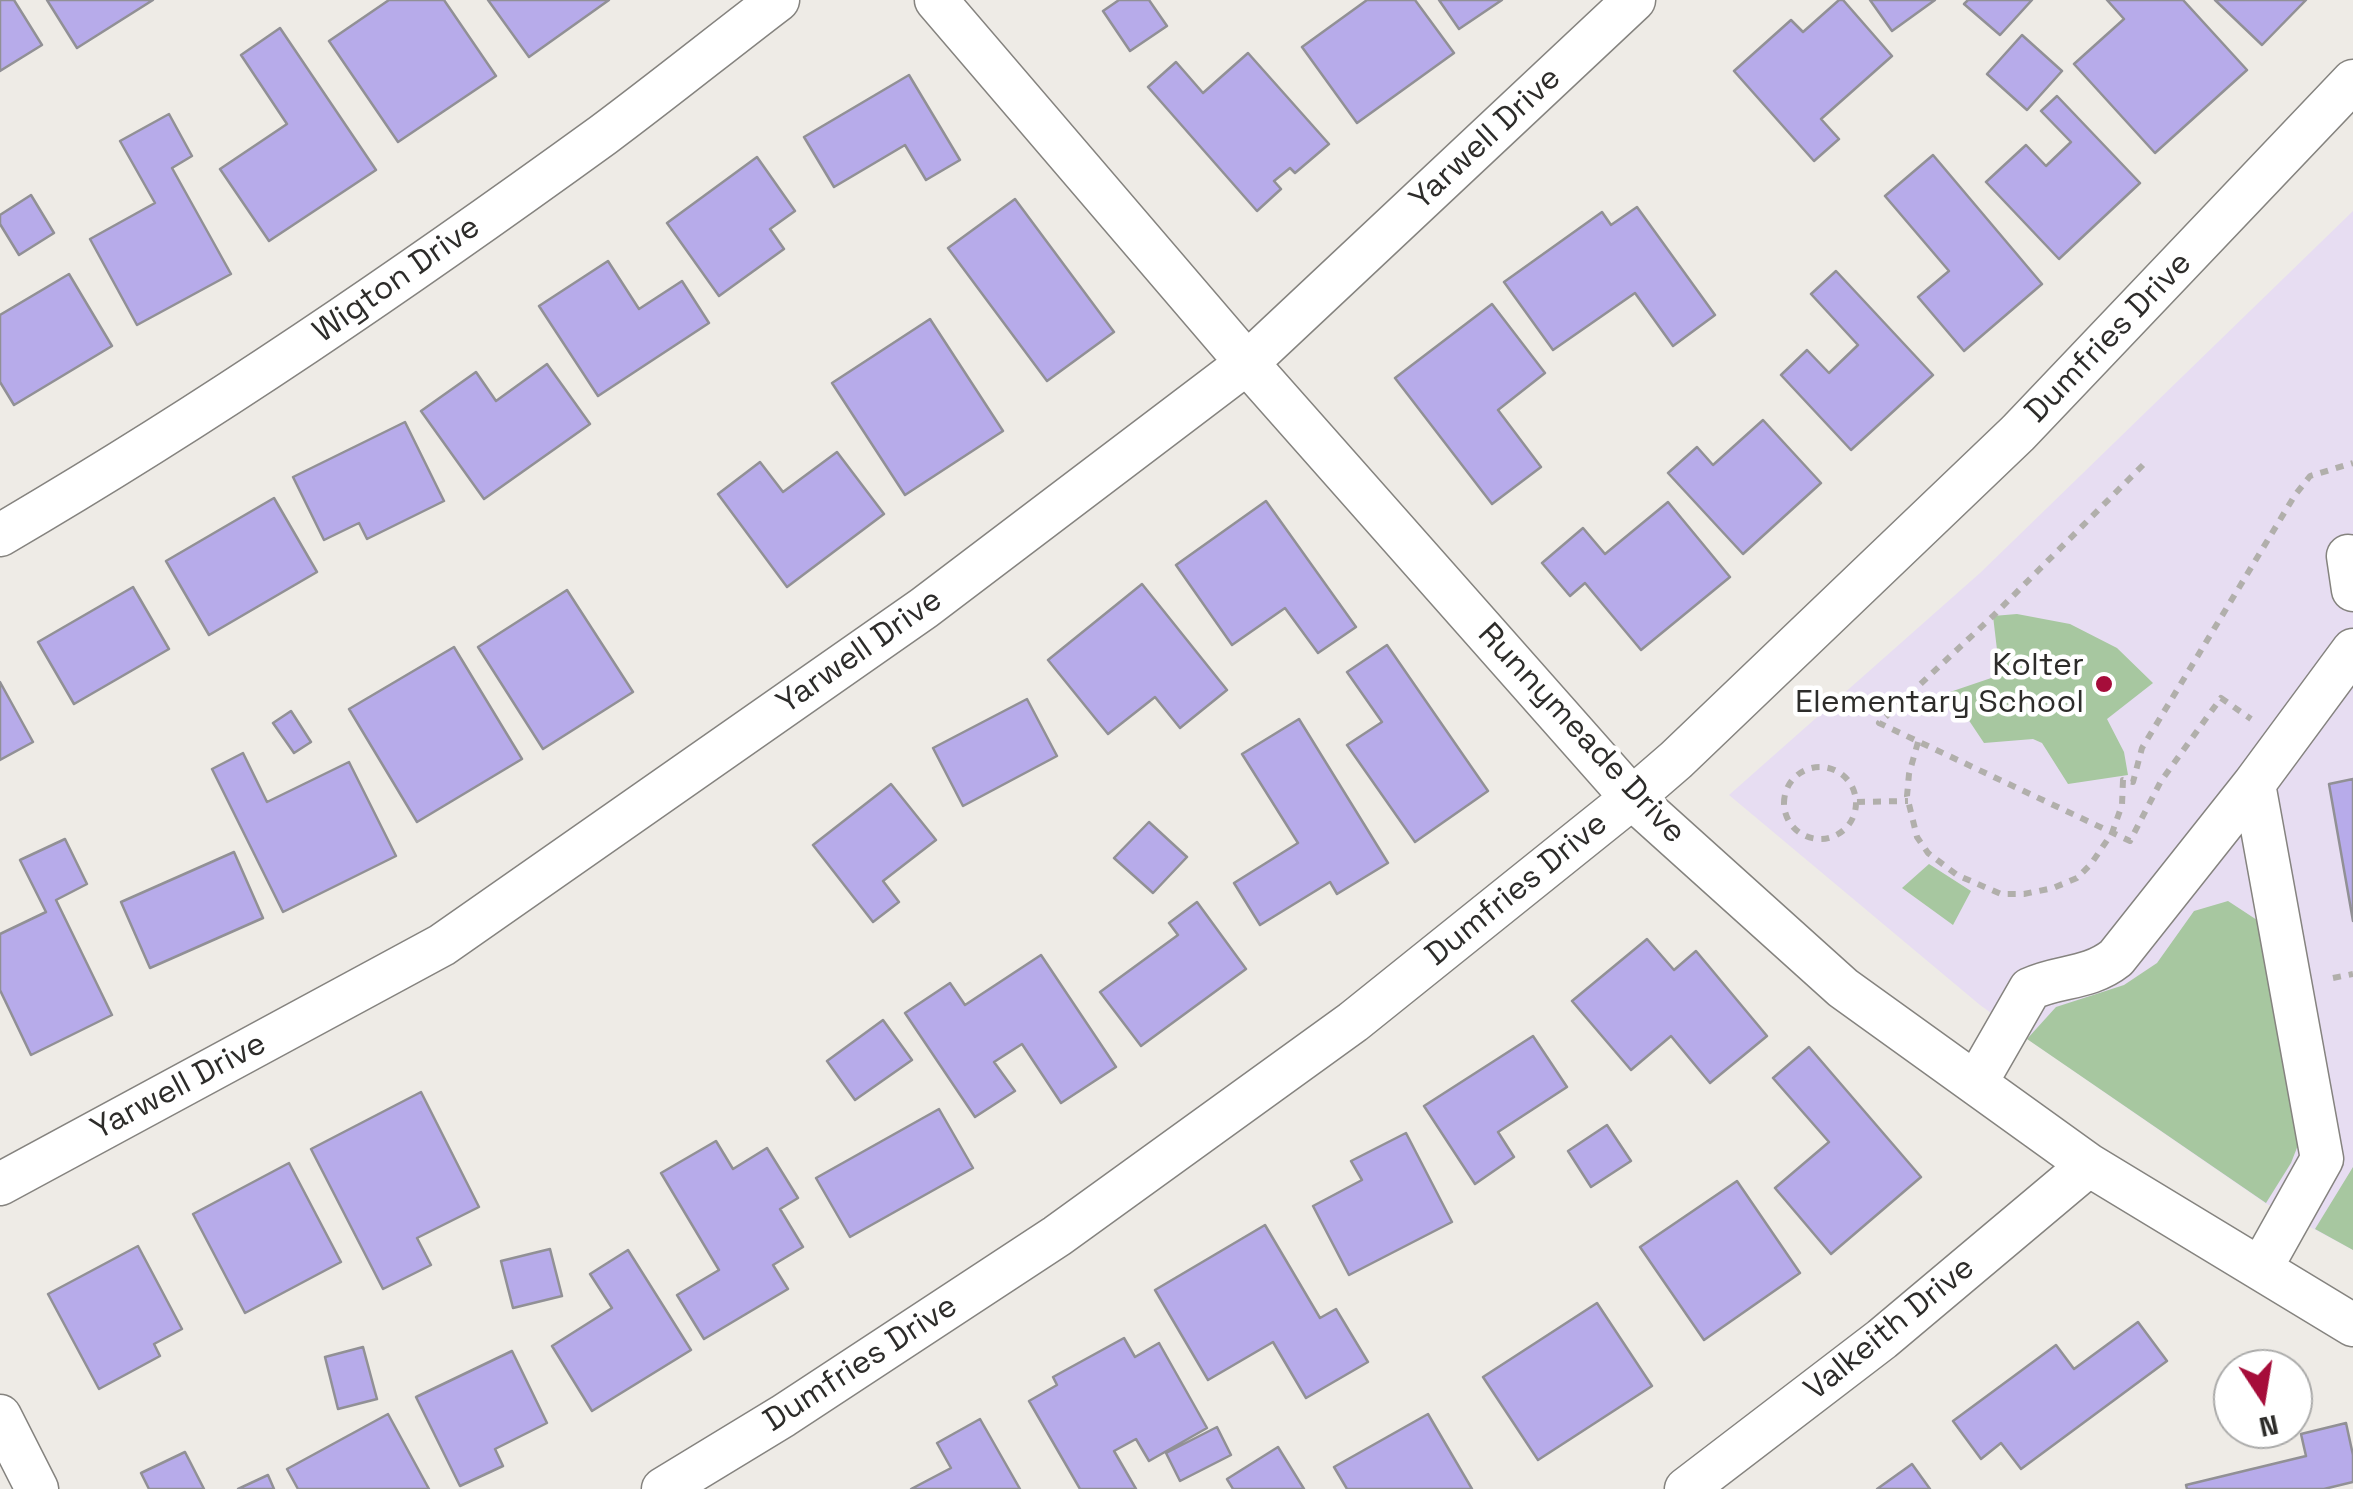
<!DOCTYPE html>
<html>
<head>
<meta charset="utf-8">
<style>
  body { margin:0 }
  #map { position:relative; width:2353px; height:1489px; overflow:hidden; background:#eeebe6; font-family:"Space Grotesk",sans-serif }
  canvas { display:block }
  .north { position:absolute; left:2213px; top:1349px; width:100px; height:100px; box-sizing:border-box; background:#fff; border:2px solid #ababaa; border-radius:50%; rotate:168deg; font-size:28px; font-weight:700; line-height:40px; text-align:center; color:#2d2c2a }
  .north::after { content:''; display:block; margin:auto; width:35px; height:45px; background:#a60d3a; clip-path:polygon(50% 0,100% 100%,50% 72%,0 100%) }
</style>
</head>
<body>
<div id="map">
<canvas width="2353" height="1489"></canvas>
<div class="north">N</div>
</div>
<script>
const ctx = document.querySelector('canvas').getContext('2d');
ctx.lineJoin = 'round';
function fillPath(path, color) { ctx.fillStyle = color; ctx.fill(path, 'evenodd'); }
function strokePath(path, color, width, dash) { ctx.strokeStyle = color; ctx.lineWidth = width; ctx.lineCap = dash ? 'butt' : 'round'; ctx.setLineDash(dash || []); ctx.stroke(path); }
function write(font, color, halo, rows, align = 'center') {
  ctx.font = font + ' "Space Grotesk",sans-serif'; ctx.lineWidth = 9; ctx.setLineDash([]); ctx.textBaseline = 'middle'; ctx.strokeStyle = halo; ctx.fillStyle = color; for (const [text, x, y, turn = 0] of rows) {
    ctx.save(); ctx.translate(x, y); ctx.rotate((+turn || 0) * Math.PI / 180); ctx.textAlign = isNaN(turn) ? turn : align; if (halo) ctx.strokeText(text, 0, 0); ctx.fillText(text, 0, 0); ctx.restore();
  }
}
const education = new Path2D(`
  M2353,211V1250L2265,1203L2027,1039L1980,1005L1729,795L1980,573Z`);
const green = new Path2D(`
  M2017,614L2070,624L2117,648L2153,683L2107,719L2124,752L2128,775L2068,784L2042,743L2033,739L1984,743L1950,692L2000,675L1993,616Z
  M1929,864L1971,891L1953,925L1902,888Z
  M2228,901L2257,920L2300,1140L2291,1163L2266,1203L2027,1039L2056,1007L2124,985L2157,963L2194,911Z
  M2353,1167V1250L2315,1229Z`);
const building = new Path2D(`
  M0,0H14L42,45L0,71Z
  M47,0H153L77,48Z
  M389,0H444L496,76L398,142L329,41Z
  M488,0H609L529,57Z
  M1119,0H1149L1167,26L1130,51L1103,11Z
  M1367,0H1415L1454,53L1357,123L1302,47Z
  M1439,0H1502L1459,29Z
  M1839,0H1843L1892,56L1821,119L1839,139L1814,161L1734,71L1791,20L1803,32Z
  M1870,0H1935L1892,31Z
  M1968,0H2032L2000,35L1964,4Z
  M2183,0L2247,70L2155,153L2074,64L2124,19L2107,0Z
  M2215,0H2306L2262,45Z
  M280,28L376,170L269,241L220,169L287,124L241,55Z
  M2022,35L2062,71L2027,110L1987,74Z
  M1248,53L1329,144L1295,173L1290,168L1274,181L1281,189L1257,211L1148,87L1176,62L1203,93Z
  M909,75L960,160L926,180L905,145L834,187L804,137Z
  M2057,96L2140,183L2059,259L1986,182L2026,145L2046,166L2071,142L2041,111Z
  M169,114L192,156L172,168L231,274L137,325L90,239L155,203L120,141Z
  M1933,155L2042,284L1964,351L1918,297L1949,271L1885,196Z
  M757,157L795,211L770,229L784,249L719,296L667,223Z
  M31,195L54,233L19,255L0,224V215Z
  M1015,199L1114,332L1047,381L948,248Z
  M1637,207L1715,315L1673,346L1635,293L1553,350L1504,282L1602,212L1611,225Z
  M608,261L639,309L682,281L709,323L598,396L539,306Z
  M1836,271L1933,375L1851,450L1781,375L1807,350L1829,373L1858,345L1811,294Z
  M69,274L112,346L14,405L0,382V315Z
  M1492,304L1545,373L1498,410L1541,467L1492,504L1395,378Z
  M930,319L1003,431L905,495L832,383Z
  M547,364L590,424L484,499L421,411L476,372L496,401Z
  M1763,420L1821,483L1743,554L1668,473L1697,447L1713,465Z
  M405,422L444,501L367,539L359,523L324,540L293,477Z
  M837,452L884,514L787,587L718,494L760,462L783,492Z
  M274,498L317,572L209,635L166,561Z
  M1266,501L1356,627L1318,653L1285,608L1232,645L1176,565Z
  M1668,502L1730,577L1641,650L1585,583L1570,596L1542,563L1583,528L1605,554Z
  M1142,584L1227,690L1180,728L1155,697L1108,734L1048,660Z
  M133,587L169,649L74,704L38,642Z
  M567,590L633,692L543,749L478,647Z
  M1387,645L1488,791L1415,842L1347,745L1382,722L1347,672Z
  M454,647L522,759L417,822L349,709Z
  M0,682L33,742L0,760Z
  M1027,699L1057,756L963,806L933,748Z
  M291,711L311,742L294,753L273,723Z
  M1299,719L1388,863L1337,894L1330,882L1260,925L1234,883L1298,843L1242,754Z
  M243,753L267,802L349,762L396,856L283,912L212,769Z
  M2353,779V921L2329,784Z
  M891,784L936,840L883,881L899,902L873,922L813,845Z
  M1149,822L1187,857L1153,893L1114,858Z
  M65,839L87,884L56,900L112,1015L31,1055L0,990V934L46,912L20,860Z
  M234,852L263,918L150,968L121,902Z
  M1197,902L1246,969L1141,1046L1100,992L1178,935L1169,923Z
  M1647,939L1674,970L1696,951L1767,1036L1710,1083L1671,1036L1631,1070L1572,1001Z
  M1041,955L1116,1067L1061,1103L1022,1044L994,1062L1015,1091L975,1117L905,1013L950,983L965,1005Z
  M883,1020L912,1060L855,1100L827,1061Z
  M1533,1036L1567,1087L1498,1132L1514,1157L1475,1184L1424,1106Z
  M1809,1047L1921,1177L1831,1254L1775,1188L1829,1142L1773,1078Z
  M421,1092L479,1207L417,1238L431,1265L383,1289L311,1149Z
  M939,1109L973,1168L850,1237L816,1178Z
  M1607,1125L1631,1161L1591,1187L1568,1151Z
  M1406,1133L1452,1222L1349,1275L1313,1206L1362,1180L1351,1161Z
  M716,1141L733,1169L767,1148L798,1198L780,1209L803,1247L773,1265L788,1289L704,1339L677,1295L719,1270L661,1173Z
  M289,1163L341,1262L245,1313L193,1214Z
  M1737,1181L1800,1273L1704,1340L1640,1247Z
  M1265,1225L1320,1318L1336,1309L1368,1362L1306,1398L1273,1342L1208,1380L1155,1290Z
  M138,1246L182,1329L154,1344L160,1356L99,1389L48,1294Z
  M550,1249L562,1296L513,1308L501,1261Z
  M628,1250L691,1350L592,1411L552,1346L612,1308L590,1274Z
  M1597,1303L1652,1386L1538,1460L1483,1377Z
  M2138,1322L2167,1361L2021,1469L2001,1443L1981,1459L1953,1421L2056,1345L2074,1369Z
  M1124,1338L1135,1357L1159,1343L1207,1428L1149,1461L1136,1439L1114,1451L1136,1489H1080L1029,1401L1057,1385L1053,1377Z
  M363,1347L377,1399L338,1409L325,1357Z
  M512,1351L547,1423L495,1449L503,1466L460,1486L416,1397Z
  M388,1414L429,1489H298L287,1469Z
  M1428,1414L1472,1489H1347L1334,1467Z
  M980,1419L1020,1489H911L951,1468L937,1443Z
  M2346,1423L2353,1455V1482L2324,1489H2187L2186,1485L2306,1456L2301,1434Z
  M1217,1427L1231,1455L1180,1481L1166,1453Z
  M1278,1447L1304,1489H1233L1227,1479Z
  M185,1452L204,1489H149L141,1473Z
  M1912,1464L1930,1489H1877Z
  M268,1475L274,1489H238Z`);
const path = new Path2D(`
  M2143,465L1993,616L1879,723L2130,841L2161,781L2221,698L2251,719
  M1918,742L1909,774L1907,796L1917,837L1928,853L1957,875L2001,894H2024L2053,888L2077,878L2091,864L2112,833L2122,805L2123,780L2133,782L2142,748L2295,495L2310,476L2353,463
  M1784 803a36 36 0 1 1 72 0a36 36 0 1 1-72 0Z
  M1857,802L1908,801
  M2333,978L2353,974`);
const minor = new Path2D(`
  M936,0L1247,363L1632,798L1843,988L2089,1165L2353,1325
  M0,535C209,413 407,277 603,135C662,91 719,45 778,0
  M2348,556L2353,590
  M2254,784L2353,650
  M1976,1083L2030,989C2059,975 2088,980 2116,958L2254,784L2322,1159L2261,1268
  M0,1184L442,945L924,608L1247,363L1634,0
  M0,1416L37,1489
  M663,1489L783,1416L1057,1236L1353,1022L1632,798L1676,760L2018,433L2353,81
  M1686,1489L1882,1339L2089,1165`);
const markers = [
  [2104,684,10,"#a60d3a"]
];
const streetNames = [
  ["Yarwell Drive",1486,139,-43],
  ["Wigton Drive",397,280,-35],
  ["Dumfries Drive",2109,338,-46],
  ["Yarwell Drive",860,652,-35],
  ["Runnymeade Drive",1581,734,47],
  ["Dumfries Drive",1517,890,-39],
  ["Yarwell Drive",179,1087,-28],
  ["Valkeith Drive",1890,1329,-39],
  ["Dumfries Drive",861,1364,-33]
];
const poiNames = [
  ["Kolter",2084,666],
  ["Elementary School",2084,703]
];
fillPath(education, '#e7ddf2');
fillPath(green, '#a7c7a0');
fillPath(building, '#b7abea');
strokePath(building, '#919095', 2.5);
strokePath(minor, '#85837f', 45);
strokePath(path, '#b1afab', 6, [8, 8]);
strokePath(minor, '#fff', 42);
for (const [x, y, r, color] of markers) { const dot = new Path2D(); dot.arc(x, y, r, 0, 2 * Math.PI); ctx.fillStyle = color; ctx.fill(dot); strokePath(dot, '#fff', 4); }
write('32px', '#2d2c2a', '#fff', streetNames);
write('32px', '#2d2c2a', '#fff', poiNames, 'right');
</script>
</body>
</html>
